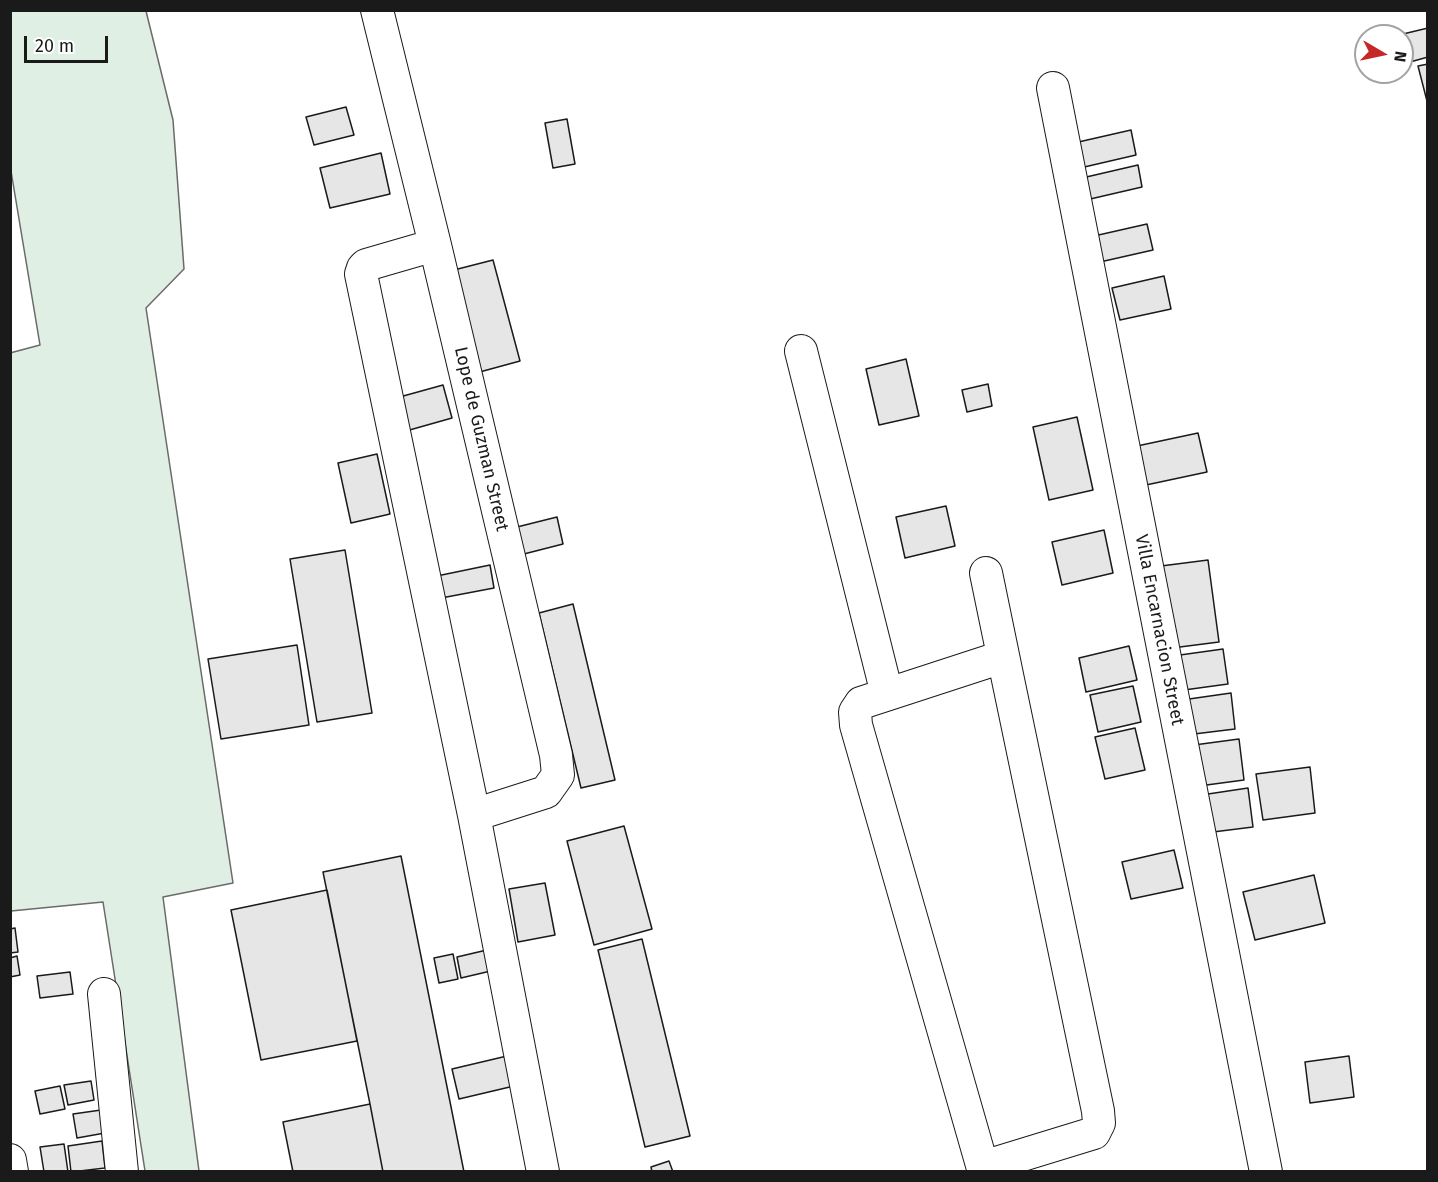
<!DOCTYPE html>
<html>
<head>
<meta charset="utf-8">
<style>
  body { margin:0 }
  #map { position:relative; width:1438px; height:1182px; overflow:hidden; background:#fff; font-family:"Fira Sans",sans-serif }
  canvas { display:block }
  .frame { position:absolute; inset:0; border:12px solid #1a1a1a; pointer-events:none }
  .north { position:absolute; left:1354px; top:24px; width:60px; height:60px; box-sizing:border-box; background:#fff; border:2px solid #a3a3a3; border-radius:50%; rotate:99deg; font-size:16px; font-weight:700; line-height:24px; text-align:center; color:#1a1a1a }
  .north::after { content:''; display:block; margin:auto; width:21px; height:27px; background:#c62828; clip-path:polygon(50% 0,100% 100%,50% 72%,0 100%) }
  .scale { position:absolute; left:24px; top:36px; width:84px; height:27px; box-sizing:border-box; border:3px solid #1a1a1a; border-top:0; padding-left:8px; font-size:18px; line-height:21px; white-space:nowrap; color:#1a1a1a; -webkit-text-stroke:4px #fff; paint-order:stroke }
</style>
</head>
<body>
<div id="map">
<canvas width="1438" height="1182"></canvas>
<div class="frame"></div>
<div class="north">N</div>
<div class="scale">20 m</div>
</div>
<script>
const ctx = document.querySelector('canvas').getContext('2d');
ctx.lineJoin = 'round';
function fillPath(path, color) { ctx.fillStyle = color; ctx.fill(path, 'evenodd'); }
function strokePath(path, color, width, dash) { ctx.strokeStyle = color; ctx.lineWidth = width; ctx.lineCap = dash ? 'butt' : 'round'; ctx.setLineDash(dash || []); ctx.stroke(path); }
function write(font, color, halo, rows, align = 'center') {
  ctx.font = font + ' "Fira Sans",sans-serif'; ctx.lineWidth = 4.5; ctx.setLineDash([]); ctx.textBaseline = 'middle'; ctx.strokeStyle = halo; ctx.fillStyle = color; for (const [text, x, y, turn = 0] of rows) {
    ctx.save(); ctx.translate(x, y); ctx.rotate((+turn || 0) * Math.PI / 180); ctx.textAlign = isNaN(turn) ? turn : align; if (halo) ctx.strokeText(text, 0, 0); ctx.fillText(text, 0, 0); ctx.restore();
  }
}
const green = new Path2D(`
  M11,11H146L173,120L184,269L146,308L233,883L163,897L199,1171H145L103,902L11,911L10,353L40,345L11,171Z`);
const building = new Path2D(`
  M1428,28V57L1410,62L1403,34Z
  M1428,64V105L1418,66Z
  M346,107L354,135L314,145L306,117Z
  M567,119L575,164L553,168L545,123Z
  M1131,130L1136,155L1080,168L1074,143Z
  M381,153L390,194L330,208L320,168Z
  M1138,165L1142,187L1086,200L1082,178Z
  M1147,224L1153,250L1100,262L1094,236Z
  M493,260L520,361L476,373L450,271Z
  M1164,276L1171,309L1120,320L1112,288Z
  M906,359L919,416L879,425L866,369Z
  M988,384L992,406L967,412L962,390Z
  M443,385L452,418L406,431L396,398Z
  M1077,417L1093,490L1049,500L1033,427Z
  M1198,433L1207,472L1146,485L1137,446Z
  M377,454L390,514L351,523L338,463Z
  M946,506L955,546L905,558L896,517Z
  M557,517L563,544L520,555L513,528Z
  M1104,530L1113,573L1062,585L1052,542Z
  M345,550L372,713L317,722L290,559Z
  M1208,560L1219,642L1172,648L1161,566Z
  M490,565L494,588L436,599L432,577Z
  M573,604L615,780L581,788L539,613Z
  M297,645L309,725L221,739L208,659Z
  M1129,646L1137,680L1086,692L1079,658Z
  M1223,649L1228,684L1184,690L1180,655Z
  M1133,686L1141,722L1098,732L1090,695Z
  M1231,693L1235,729L1194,734L1189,699Z
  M1135,728L1145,770L1105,779L1095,737Z
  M1239,739L1244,780L1199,786L1194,745Z
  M1310,767L1315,813L1263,820L1256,774Z
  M1248,788L1253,827L1213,832L1208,794Z
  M624,826L652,929L594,945L567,841Z
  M1174,850L1183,888L1131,899L1122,862Z
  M401,856L464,1172H383L370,1104L323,872Z
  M1314,875L1325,923L1255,940L1243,892Z
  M545,883L555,935L518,942L509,889Z
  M327,890L357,1041L261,1060L231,910Z
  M15,928L18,952L10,953V929Z
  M642,939L690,1136L645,1147L598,950Z
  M491,949L495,970L461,978L457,957Z
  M453,954L458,979L439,983L434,958Z
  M17,956L20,975L10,977V958Z
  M70,972L73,994L40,998L37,976Z
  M507,1056L514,1086L459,1099L452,1069Z
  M1349,1056L1354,1097L1310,1103L1305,1062Z
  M91,1081L94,1100L68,1105L64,1085Z
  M60,1086L65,1109L40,1114L35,1091Z
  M370,1104L383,1172H293L283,1122Z
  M101,1110L105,1133L77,1138L73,1114Z
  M102,1141L105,1168L71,1172L68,1146Z
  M64,1144L68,1172H44L40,1147Z
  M669,1161L673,1172H652L651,1167Z`);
const minor = new Path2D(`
  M377,10L435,245L556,755L558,775L546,792L474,815
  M1053,88L1266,1172
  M435,245L366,265L363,268L361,274L474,815L543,1172
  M801,351L887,694
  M986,573L1006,670
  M104,994L122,1172
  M10,1160L12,1172
  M983,1167L1094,1133L1099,1123L1098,1111L1006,670L1001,663L993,660L861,703L855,712L856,725L984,1172`);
const streetNames = [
  ["Lope de Guzman Street",481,439,77],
  ["Villa Encarnacion Street",1159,630,79]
];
fillPath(green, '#e0efe3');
strokePath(green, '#6a6a6a', 1.5);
fillPath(building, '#e6e6e6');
strokePath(building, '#1a1a1a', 1.5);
strokePath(minor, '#1a1a1a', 34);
strokePath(minor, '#fff', 32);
write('18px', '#1a1a1a', '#fff', streetNames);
</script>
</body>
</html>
